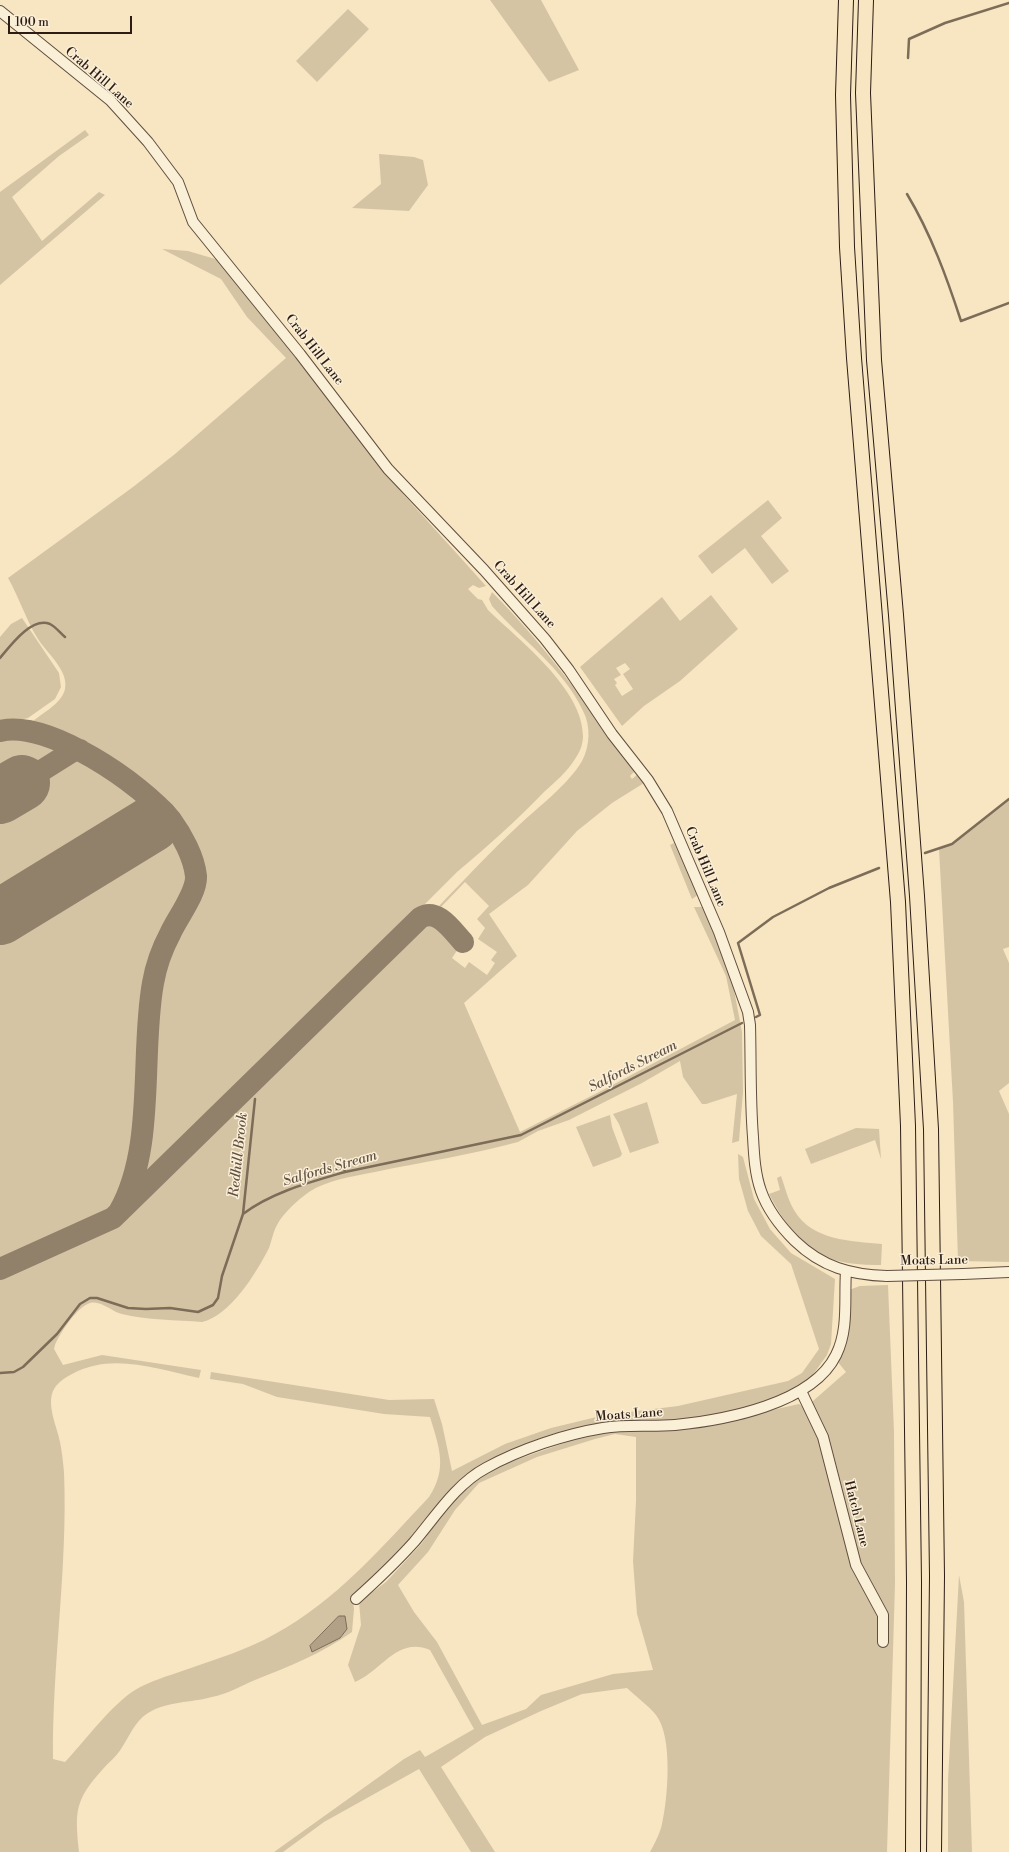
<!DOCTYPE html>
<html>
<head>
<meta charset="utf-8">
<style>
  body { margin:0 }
  #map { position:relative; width:1009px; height:1852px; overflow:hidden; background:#f7e6c1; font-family:"Libre Bodoni",serif }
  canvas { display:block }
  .scale { position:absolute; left:8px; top:16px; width:124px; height:18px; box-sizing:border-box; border:2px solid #2d1c14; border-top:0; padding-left:5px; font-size:12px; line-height:14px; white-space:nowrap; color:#2d1c14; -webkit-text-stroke:3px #faefd7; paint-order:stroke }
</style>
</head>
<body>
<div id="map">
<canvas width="1009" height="1852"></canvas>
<div class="scale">100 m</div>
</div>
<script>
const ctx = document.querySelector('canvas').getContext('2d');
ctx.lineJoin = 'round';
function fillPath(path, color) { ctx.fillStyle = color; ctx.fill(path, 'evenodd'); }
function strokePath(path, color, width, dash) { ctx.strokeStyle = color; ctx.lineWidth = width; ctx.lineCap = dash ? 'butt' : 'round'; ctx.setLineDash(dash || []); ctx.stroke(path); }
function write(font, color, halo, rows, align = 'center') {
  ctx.font = font + ' "Libre Bodoni",serif'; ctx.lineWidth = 3; ctx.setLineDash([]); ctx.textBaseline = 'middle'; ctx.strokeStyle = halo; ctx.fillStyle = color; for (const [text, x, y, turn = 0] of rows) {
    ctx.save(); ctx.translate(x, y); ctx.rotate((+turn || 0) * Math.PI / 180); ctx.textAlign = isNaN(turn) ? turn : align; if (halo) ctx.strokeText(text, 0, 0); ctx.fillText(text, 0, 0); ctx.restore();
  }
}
const green = new Path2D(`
  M490,0H541L579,70L549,82Z
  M348,9L369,29L317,82L296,61Z
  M85,130L89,135L59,156L12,197L42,241L99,192L105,195L0,285V192Z
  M379,154L414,157L423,160L428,185L409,211L352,208L381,184Z
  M162,249L188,251L222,261L404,495L486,586L479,588L473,585L468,589L478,599L482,600L488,610C520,641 583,689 583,736C583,744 580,752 575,759C567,772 555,782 544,792C516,821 487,847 457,872L197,1132L154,1174L148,1177L142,1174L141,1169L147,1131L154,1019L159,982L173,939L198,893L202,879L201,870L184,829L162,803L89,748L71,740L33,726V721C43,713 62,703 65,689C69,671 47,653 38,639C26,620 19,597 8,578L133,487L175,454L286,358L247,317L221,279Z
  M768,500L782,518L761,536L789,571L772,584L745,548L712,574L698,556Z
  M492,592C546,646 590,709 635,771L630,776L632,779L638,774L644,783L612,803L577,831L528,885L489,914L517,956L464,1003L520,1132L605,1089L735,1020L726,976L694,907H703L724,952L733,985L742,1032L743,1092L739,1141L732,1143L737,1094L706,1104H702L683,1077L680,1061L642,1083L569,1120L538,1131L518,1142C471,1155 422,1162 375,1172C354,1176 327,1180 309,1192C298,1200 283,1213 277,1225C273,1232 272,1240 269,1248C257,1272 230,1316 202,1322C178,1320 145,1320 122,1314C112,1312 101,1300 90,1303C77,1307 60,1333 55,1345L54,1349L63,1365L102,1355L201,1370L199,1378C157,1369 112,1352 72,1374C66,1377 60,1381 56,1386C44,1401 57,1426 60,1442C62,1452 63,1462 64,1472C68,1568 52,1663 53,1759L65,1762C85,1741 111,1705 135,1690C150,1681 168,1676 185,1670C216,1659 247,1650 275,1634C337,1600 382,1547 429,1497C448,1468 439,1447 430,1417L384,1414L277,1397L243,1384L210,1379L211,1372L389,1400L434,1399L442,1424L452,1471L505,1444L551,1428L605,1415L678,1406L788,1381L802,1373L819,1349L791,1264L761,1236L748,1211L739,1179L738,1154L743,1157L754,1199L770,1229L791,1253L835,1279L831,1344L827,1355L812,1376L797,1388L763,1403L720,1414L684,1420L640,1422L515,1450L483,1464L460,1482L396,1556L352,1596L354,1609L352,1632C321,1654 290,1666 255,1680C241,1686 227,1694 212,1697C190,1703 168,1701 148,1713C135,1721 129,1737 121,1749C116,1757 109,1762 103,1769C74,1801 75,1812 79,1852H0V1277L29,1262L112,1225L123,1218L144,1195L345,997L425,921L427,920L458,949L452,958L465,968L469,962L487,975L495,963L491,960L497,952L478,939L485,928L477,919L489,906L465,882L441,907L439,906C465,879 491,851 518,826C538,807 568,785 582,761C590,746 591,726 583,711C563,668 523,641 492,606L489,599Z
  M711,595L738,629L680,681L644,706L622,726L580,667L662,597L680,621ZM625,663L630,669L623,674L633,689L622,696L615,685L617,683L614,679L621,675L616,668Z
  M22,618L59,673L61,687L55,699L28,718L0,725V637L11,624Z
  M8,734C58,734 136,786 166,824C178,839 188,861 190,880L160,938L149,981L143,1015L136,1141L128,1175L117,1206L112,1213L100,1219L23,1254L0,1262V736Z
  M1009,799V947L1003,949L1009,963V1083L999,1091L1009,1114V1262L958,1261L953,1102L939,849L952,844Z
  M674,843L698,895L692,899L670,845Z
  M647,1102L659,1143L630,1153L619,1124L613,1114Z
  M610,1115L612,1127L622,1154L620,1157L593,1167L576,1127Z
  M856,1128L879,1129L881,1159L875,1140L811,1164L805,1149Z
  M781,1176C785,1187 788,1200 794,1210C812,1241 851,1241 882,1244L881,1265C820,1266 797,1247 769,1194L780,1190L777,1178Z
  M888,1285L894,1432L895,1584L887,1852H650C655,1843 660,1833 662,1824C668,1798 673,1736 656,1715C648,1705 636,1697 627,1688L582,1694L541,1711L485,1737L441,1767L495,1852H471L419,1769L324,1822L283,1852H274L404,1759L420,1750L425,1757L474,1729L430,1650C397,1636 382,1671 355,1682L348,1665L361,1625L359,1602L386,1582L422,1543L446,1508L470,1482L493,1468L584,1436L611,1430L741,1417L799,1404L805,1408L846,1372L837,1361L849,1290L860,1286ZM615,1434L636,1437V1501L633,1561L637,1614L653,1670L613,1674L541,1695L526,1709L482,1725L437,1642L414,1612L398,1585L428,1552L455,1510L479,1483L537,1457L595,1439Z
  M959,1575L964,1602L972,1852H948V1780Z`);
const water = new Path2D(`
  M339,1616H345L347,1629L340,1638L312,1652L310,1646Z`);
const stream = new Path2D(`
  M908,58L909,39L945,23L1009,3
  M907,194C931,234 947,278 961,321L1009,303
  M0,658C10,646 32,616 50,624C56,627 60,633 65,637
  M925,853L952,844L1009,799
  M756,1017L760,1015L738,943L773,917L829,888L879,868
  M342,1161L345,1172
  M243,1214C272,1192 311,1182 345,1172L521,1135L742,1023
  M0,1373L14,1372L23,1367L57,1334L80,1304L90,1298H97L128,1308L146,1309L170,1308L198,1312L213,1305L218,1298L222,1276L243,1214L255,1099`);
const taxiway = new Path2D(`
  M0,731C48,719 142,784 171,820C182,835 194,857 196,876C197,893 177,918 170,934C162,949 156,966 153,983C140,1054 156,1148 119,1212
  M22,783L73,751L80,750
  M0,1269L113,1218L420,918C437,907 452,930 463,942`);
const runway = new Path2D(`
  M0,796L22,783
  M0,917L152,824`);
const minor = new Path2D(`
  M0,11L110,100L148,142L178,182L193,222L300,354L388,469L484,570L545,639L569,670L612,734L648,780L667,811L719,932L748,1012L750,1025C751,1062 750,1100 753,1137C754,1156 755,1174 761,1191C768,1211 781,1227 795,1241C822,1267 851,1275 887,1276
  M963,1274L1009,1272
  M801,1391L823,1437L856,1565L883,1615V1642
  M356,1599C376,1581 396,1562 414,1542C436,1516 456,1484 486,1468C520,1449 566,1434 603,1428C627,1424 651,1427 675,1425C725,1420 812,1404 836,1355C849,1329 844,1299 846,1271`);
const highway = new Path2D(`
  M846,0L843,95L847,247L854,358L898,902L908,1126L914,1582L913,1852
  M866,0L863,93L874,360L896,615L917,896L931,1129L937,1576L934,1852`);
const minorBridge = new Path2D(`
  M887,1276L963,1274`);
const streetNames = [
  ["Crab Hill Lane",99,78,41],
  ["Crab Hill Lane",314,350,52],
  ["Crab Hill Lane",524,595,48],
  ["Crab Hill Lane",705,867,67],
  ["Moats Lane",934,1261,-1],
  ["Moats Lane",629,1415,-4],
  ["Hatch Lane",856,1514,76]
];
const waterNames = [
  ["Salfords Stream",633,1067,-27],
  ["Redhill Brook",239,1155,-84],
  ["Salfords Stream",330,1169,-16]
];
fillPath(green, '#d5c4a4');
fillPath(water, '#b2a186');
strokePath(water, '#7d6c58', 1);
strokePath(stream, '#7d6c58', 2.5);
strokePath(taxiway, '#92816a', 22);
strokePath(runway, '#92816a', 56);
strokePath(minor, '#604e3f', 12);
strokePath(highway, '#2d1c14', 16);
strokePath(minor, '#faefd7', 10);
strokePath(highway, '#f7e6c1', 14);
strokePath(minorBridge, '#604e3f', 12, []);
strokePath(minorBridge, '#faefd7', 10);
write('13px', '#2d1c14', '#faefd7', streetNames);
write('italic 14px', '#625142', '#faefd7', waterNames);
</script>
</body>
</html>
